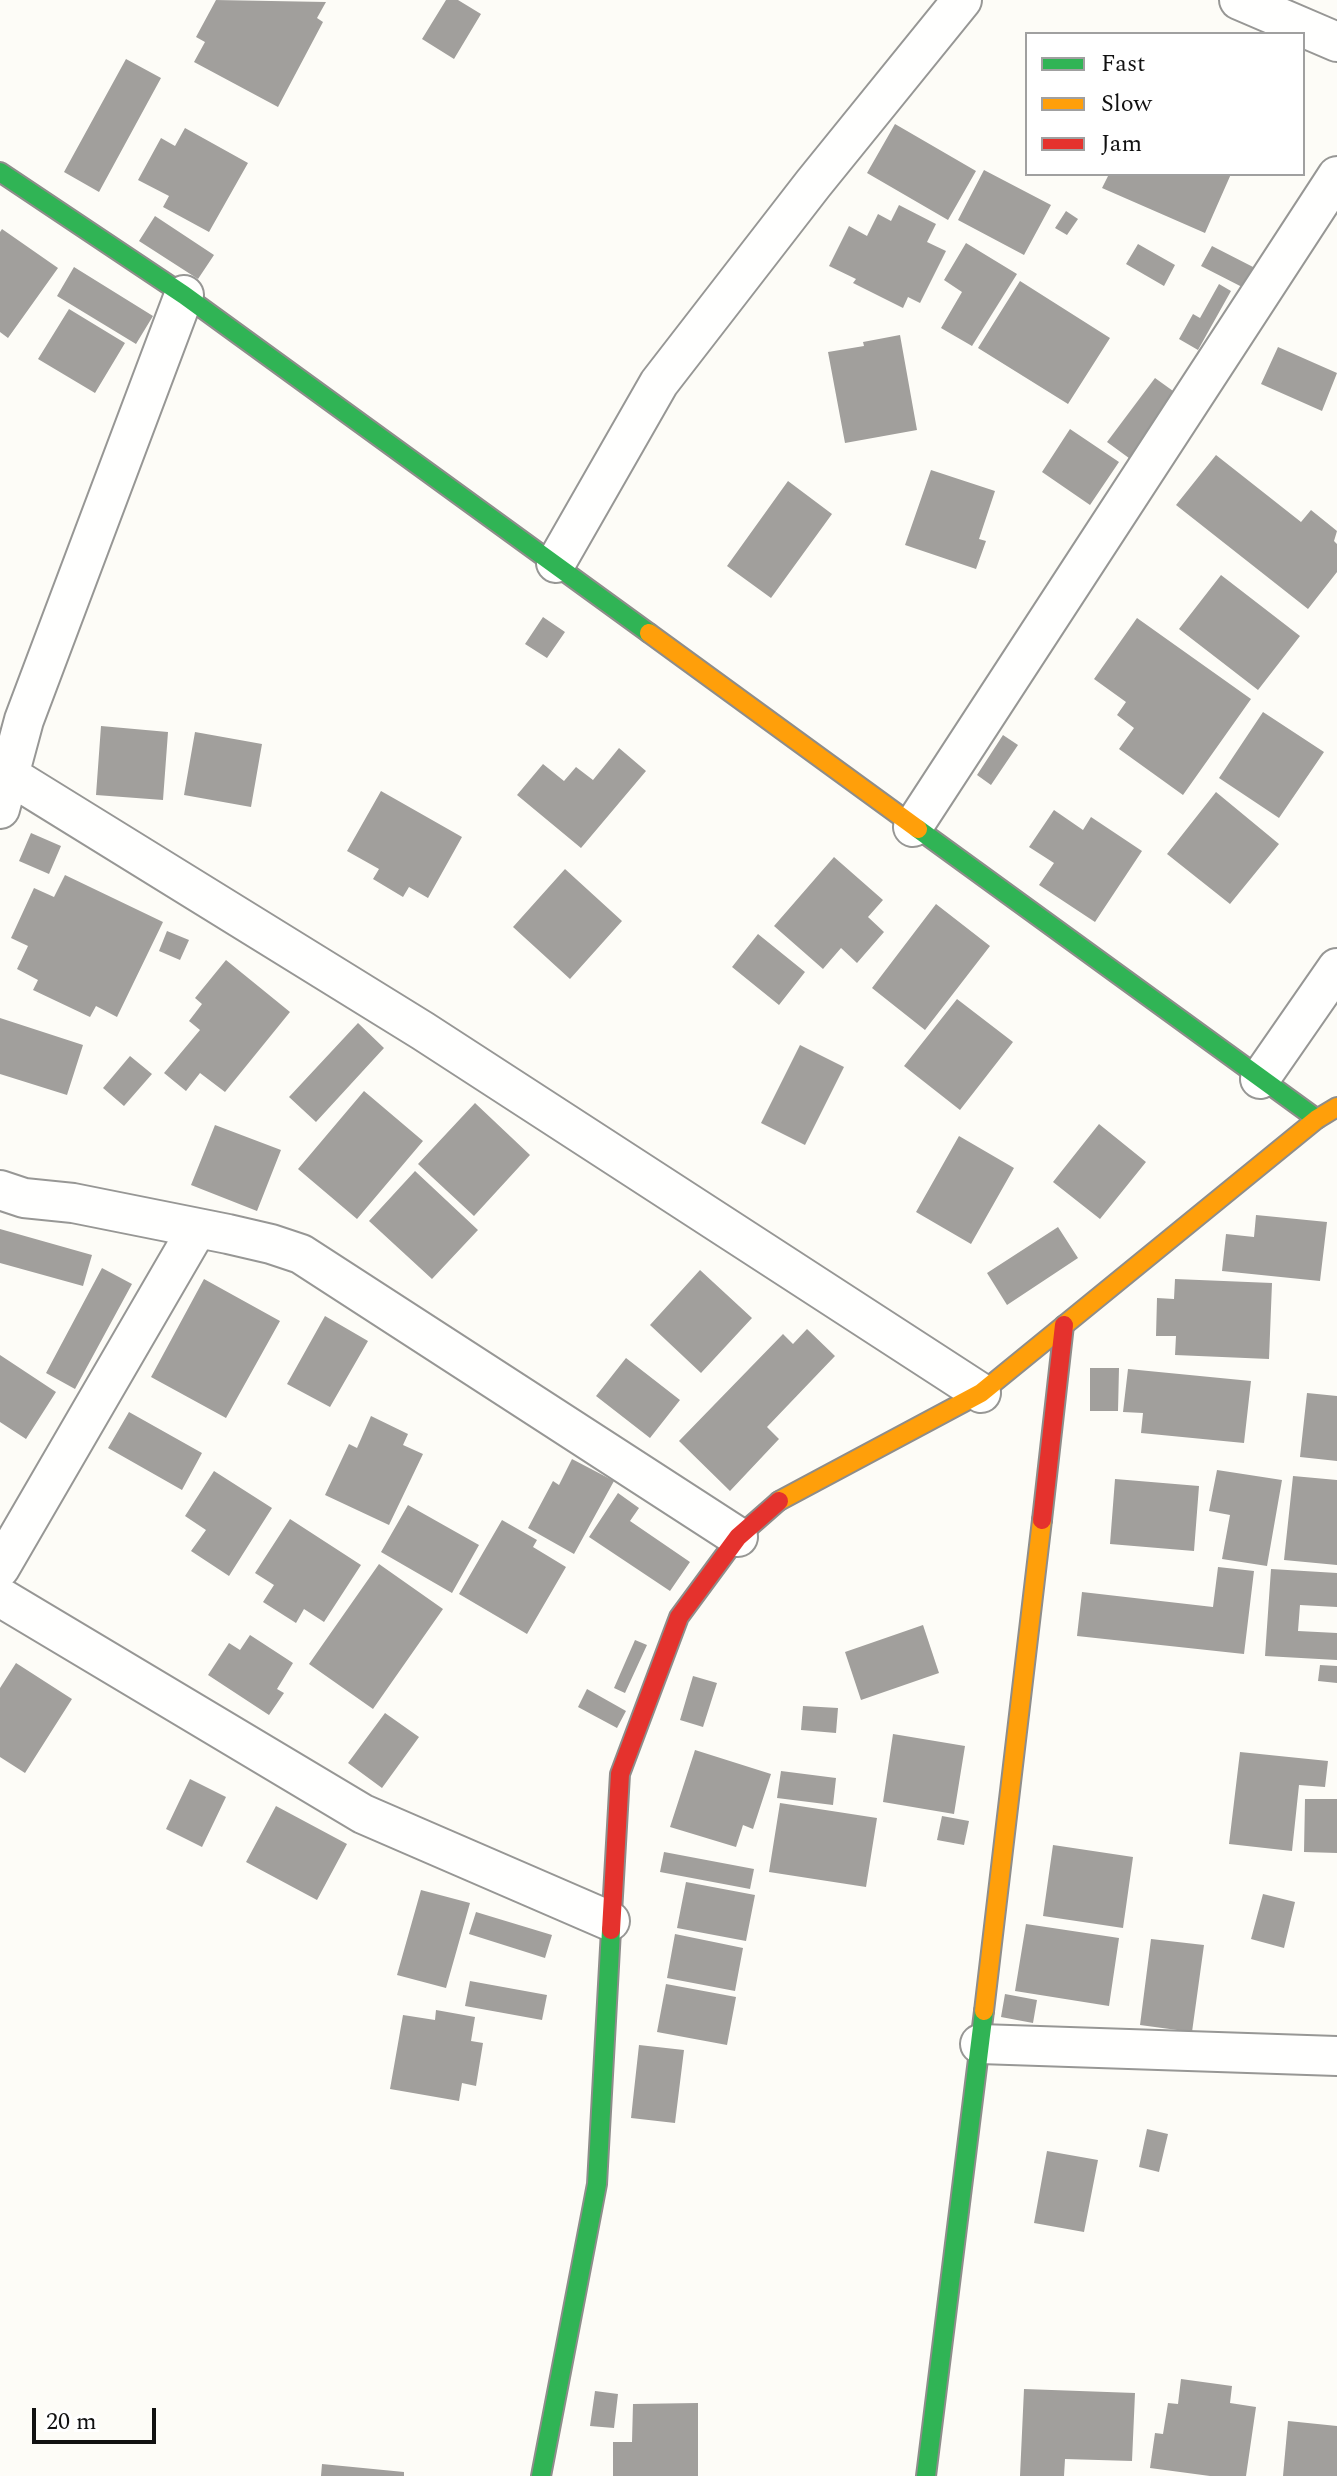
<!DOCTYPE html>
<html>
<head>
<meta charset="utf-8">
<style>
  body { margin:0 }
  #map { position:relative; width:1337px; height:2476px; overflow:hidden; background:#fdfcf7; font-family:Spectral,serif }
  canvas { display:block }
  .legend { position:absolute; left:1025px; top:32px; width:280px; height:144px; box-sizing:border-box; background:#fff; border:2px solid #a0a0a0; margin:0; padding:10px 14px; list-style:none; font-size:24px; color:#111 }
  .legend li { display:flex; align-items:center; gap:16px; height:40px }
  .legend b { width:40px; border:2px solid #a0a0a0 }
  .scale { position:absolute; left:32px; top:2408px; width:124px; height:36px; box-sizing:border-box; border:4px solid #111; border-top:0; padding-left:10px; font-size:24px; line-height:28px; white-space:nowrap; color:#111; -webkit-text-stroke:6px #fff; paint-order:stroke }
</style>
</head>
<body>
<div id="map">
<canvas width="1337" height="2476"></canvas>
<ul class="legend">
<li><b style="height:10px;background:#30b455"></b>Fast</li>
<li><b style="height:10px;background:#ff9f0a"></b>Slow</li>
<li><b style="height:10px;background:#e5322d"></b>Jam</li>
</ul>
<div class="scale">20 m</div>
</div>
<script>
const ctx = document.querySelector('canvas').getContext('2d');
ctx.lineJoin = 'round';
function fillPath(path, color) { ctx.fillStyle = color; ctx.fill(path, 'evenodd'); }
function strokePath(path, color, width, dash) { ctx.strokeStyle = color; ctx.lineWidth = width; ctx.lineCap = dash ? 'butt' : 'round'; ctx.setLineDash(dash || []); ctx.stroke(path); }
const building = new Path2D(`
  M216,0L326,2L317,18L323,22L278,107L194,62L205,42L196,37Z
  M446,0H458L481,14L454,59L422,39Z
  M126,59L161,78L99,192L64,172Z
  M895,124L976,171L948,220L867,173Z
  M185,128L248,163L209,232L163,207L169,196L138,180L161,138L175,146Z
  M984,170L1051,205L1024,255L958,220Z
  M1109,174H1231L1205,233L1102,188Z
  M899,205L936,224L927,242L946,251L920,303L908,297L903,308L853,283L856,279L829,266L849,226L867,236L878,214L891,221Z
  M1066,211L1078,219L1067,235L1055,228Z
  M155,216L214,255L198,279L139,241Z
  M2,229L58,268L8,338L0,332V232Z
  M966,243L1017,274L972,346L941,328L962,292L944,280Z
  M1138,244L1175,265L1164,286L1126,264Z
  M1212,246L1257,269L1246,289L1201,266Z
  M74,267L153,316L136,344L57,296Z
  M1020,281L1110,338L1068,404L978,348Z
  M1219,284L1231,291L1198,350L1179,339L1193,314L1200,318Z
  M69,309L125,343L95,393L38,359Z
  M900,335L917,430L845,443L828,352L864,346L863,342Z
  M1278,347L1337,373L1322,411L1261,384Z
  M1155,378L1180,396L1133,461L1107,442Z
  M1070,429L1119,462L1090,505L1042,472Z
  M1216,455L1301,522L1311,510L1337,531L1334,541L1337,544V572L1308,609L1176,505Z
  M931,470L995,491L979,539L986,541L976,569L905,545Z
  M788,481L832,514L771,598L727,566Z
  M1221,575L1300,636L1258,690L1179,629Z
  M543,617L565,632L547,658L525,644Z
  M1137,618L1251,699L1183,795L1119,749L1134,728L1117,715L1126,702L1094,679Z
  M1263,712L1324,752L1279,818L1219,778Z
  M101,726L168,732L163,800L96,795Z
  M195,732L262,744L251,807L184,795Z
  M1003,735L1018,745L991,785L977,775Z
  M619,748L646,771L581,848L517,795L543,764L564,781L576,767L593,780Z
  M381,791L462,837L428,898L409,887L403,897L373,879L379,869L347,851Z
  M1216,792L1279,844L1230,904L1167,854Z
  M1054,810L1083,830L1091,817L1142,851L1095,922L1039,885L1054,863L1029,847Z
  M31,833L61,846L49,874L19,861Z
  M834,857L883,900L868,917L884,932L857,963L841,948L823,969L774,926Z
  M565,869L622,921L570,979L513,927Z
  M65,875L163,922L117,1017L96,1006L90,1017L33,990L38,980L17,969L28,946L11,938L34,888L54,897Z
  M936,904L990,946L925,1030L872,988Z
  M167,931L189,940L180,960L159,951Z
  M758,934L805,972L779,1005L732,967Z
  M226,960L290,1012L225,1092L200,1073L186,1091L164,1073L200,1030L189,1021L202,1004L195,998Z
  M957,999L1013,1042L960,1110L904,1066Z
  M0,1018L83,1045L67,1095L0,1074Z
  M358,1023L384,1048L316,1122L289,1097Z
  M800,1045L844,1067L805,1145L761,1123Z
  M130,1056L152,1074L124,1106L103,1088Z
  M364,1091L423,1141L357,1219L298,1169Z
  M475,1103L530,1155L474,1216L418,1164Z
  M1099,1124L1146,1162L1100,1219L1053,1182Z
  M215,1125L281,1150L257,1211L191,1185Z
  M959,1136L1014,1168L971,1244L916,1212Z
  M415,1171L478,1230L432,1279L369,1221Z
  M1256,1215L1327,1222L1320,1281L1222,1271L1226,1234L1254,1237Z
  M1058,1227L1078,1258L1007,1305L987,1273Z
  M0,1229L92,1255L83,1286L0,1263Z
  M102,1268L132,1284L75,1389L46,1373Z
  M700,1270L752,1318L701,1373L650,1325Z
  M204,1279L280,1321L226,1418L151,1377Z
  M1175,1279L1272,1283L1269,1359L1175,1355L1176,1336H1156L1157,1298L1174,1299Z
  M325,1316L368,1341L330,1407L287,1384Z
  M807,1329L835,1356L767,1427L779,1439L730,1491L679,1441L783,1334L793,1344Z
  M0,1355L56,1392L26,1439L0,1422Z
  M626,1358L680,1400L650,1438L596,1396Z
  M1090,1368H1119L1118,1411H1090Z
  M1128,1369L1251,1381L1244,1443L1141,1433L1143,1413L1123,1412Z
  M1307,1393L1337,1396V1461L1300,1457Z
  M129,1412L202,1453L182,1490L108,1448Z
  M371,1416L408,1434L403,1445L423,1454L389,1525L325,1495L349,1444L357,1448Z
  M572,1459L614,1481L574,1554L528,1528L553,1481L559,1485Z
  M1217,1470L1282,1480L1267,1566L1222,1559L1230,1515L1209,1511Z
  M214,1471L272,1508L229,1576L191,1551L206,1530L185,1516Z
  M1293,1476L1337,1480V1565L1284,1560Z
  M1115,1479L1199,1486L1194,1551L1110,1544Z
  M618,1493L639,1508L630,1521L690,1562L670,1591L589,1537Z
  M408,1505L479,1545L452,1593L381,1552Z
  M290,1519L361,1565L324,1622L304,1609L296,1623L263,1602L274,1585L255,1573Z
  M502,1520L537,1540L533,1547L566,1567L527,1634L459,1594Z
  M379,1564L443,1609L373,1709L309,1664Z
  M1218,1567L1254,1571L1244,1654L1077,1636L1082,1592L1213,1607Z
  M1271,1569L1337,1573V1607L1300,1605L1298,1631L1337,1633V1660L1265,1656Z
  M923,1625L939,1673L861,1700L845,1652Z
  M250,1635L293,1663L277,1689L284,1693L269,1715L208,1675L229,1643L240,1650Z
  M635,1640L647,1645L625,1693L614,1688Z
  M16,1663L72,1699L25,1773L0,1757V1688Z
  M1320,1665L1337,1666V1683L1318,1681Z
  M693,1676L717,1683L703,1727L680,1720Z
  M587,1689L626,1711L617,1728L578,1707Z
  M803,1706L838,1708L836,1733L801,1730Z
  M385,1713L419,1737L382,1788L348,1763Z
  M893,1734L965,1746L954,1814L883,1802Z
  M695,1750L771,1774L753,1829L743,1825L736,1847L670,1827Z
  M1240,1752L1328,1761L1325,1787L1299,1785L1292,1851L1229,1844Z
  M781,1771L836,1778L833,1805L777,1798Z
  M190,1779L226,1797L202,1847L166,1829Z
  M1305,1799H1337V1853L1304,1852Z
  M780,1803L877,1818L866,1887L769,1872Z
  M276,1806L347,1844L317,1900L246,1862Z
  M942,1816L969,1821L964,1845L937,1840Z
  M1053,1845L1133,1857L1123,1928L1043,1916Z
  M664,1852L754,1869L750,1889L660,1872Z
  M686,1882L755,1895L746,1941L677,1928Z
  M421,1890L470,1903L446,1988L397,1975Z
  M1263,1894L1295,1902L1284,1948L1251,1939Z
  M476,1912L552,1935L545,1958L469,1934Z
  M1026,1924L1119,1938L1109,2006L1015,1991Z
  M675,1934L743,1948L735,1991L667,1978Z
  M1151,1939L1204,1945L1192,2032L1140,2025Z
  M470,1981L547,1995L542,2020L465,2006Z
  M666,1984L736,1997L727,2045L657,2032Z
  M1005,1994L1037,2000L1033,2023L1001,2017Z
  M436,2010L475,2017L471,2041L483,2043L476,2086L462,2083L459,2101L390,2089L403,2015L435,2020Z
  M639,2045L684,2050L675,2123L631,2118Z
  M1147,2129L1168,2134L1159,2172L1139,2167Z
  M1047,2151L1098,2160L1084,2232L1034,2223Z
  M1181,2379L1232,2386L1230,2403L1256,2407L1246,2476H1210L1150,2468L1155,2433L1163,2434L1168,2403L1178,2404Z
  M1024,2389L1135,2393L1132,2461L1065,2459L1064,2476H1020Z
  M595,2391L618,2394L614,2428L590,2426Z
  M698,2403V2476H613V2442H632L633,2404Z
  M1288,2421L1337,2426V2476H1283Z
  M322,2464L404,2472V2476H321Z`);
const street = new Path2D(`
  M1239,0L1337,42
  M556,563L659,383L813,184L962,0
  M9,775L423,1031L981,1393
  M0,809L24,720L184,295
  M913,827L1337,176
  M1260,1079L1337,968
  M0,1190L24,1198L73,1203L228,1234L271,1244L301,1254L738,1537
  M0,1568L197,1229
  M0,1597L363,1814L610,1921
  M980,2044L1337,2056`);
const fast = new Path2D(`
  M0,172L184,295L649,633
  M918,829L1317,1119
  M541,2476L597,2184L611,1930
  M926,2476L984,2011`);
const slow = new Path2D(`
  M649,633L918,829
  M779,1501L981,1393L1317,1119L1337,1107
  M984,2011L1042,1520`);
const jam = new Path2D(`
  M1042,1520L1064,1325
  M611,1930L620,1774L679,1617L738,1537L779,1501`);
fillPath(building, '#a19f9c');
strokePath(street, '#979795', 42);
strokePath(fast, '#8e8d8b', 22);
strokePath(slow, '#8e8d8b', 22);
strokePath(jam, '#8e8d8b', 22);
strokePath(street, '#fffffe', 38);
strokePath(fast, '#30b455', 18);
strokePath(slow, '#ff9f0a', 18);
strokePath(jam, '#e5322d', 18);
</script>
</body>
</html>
